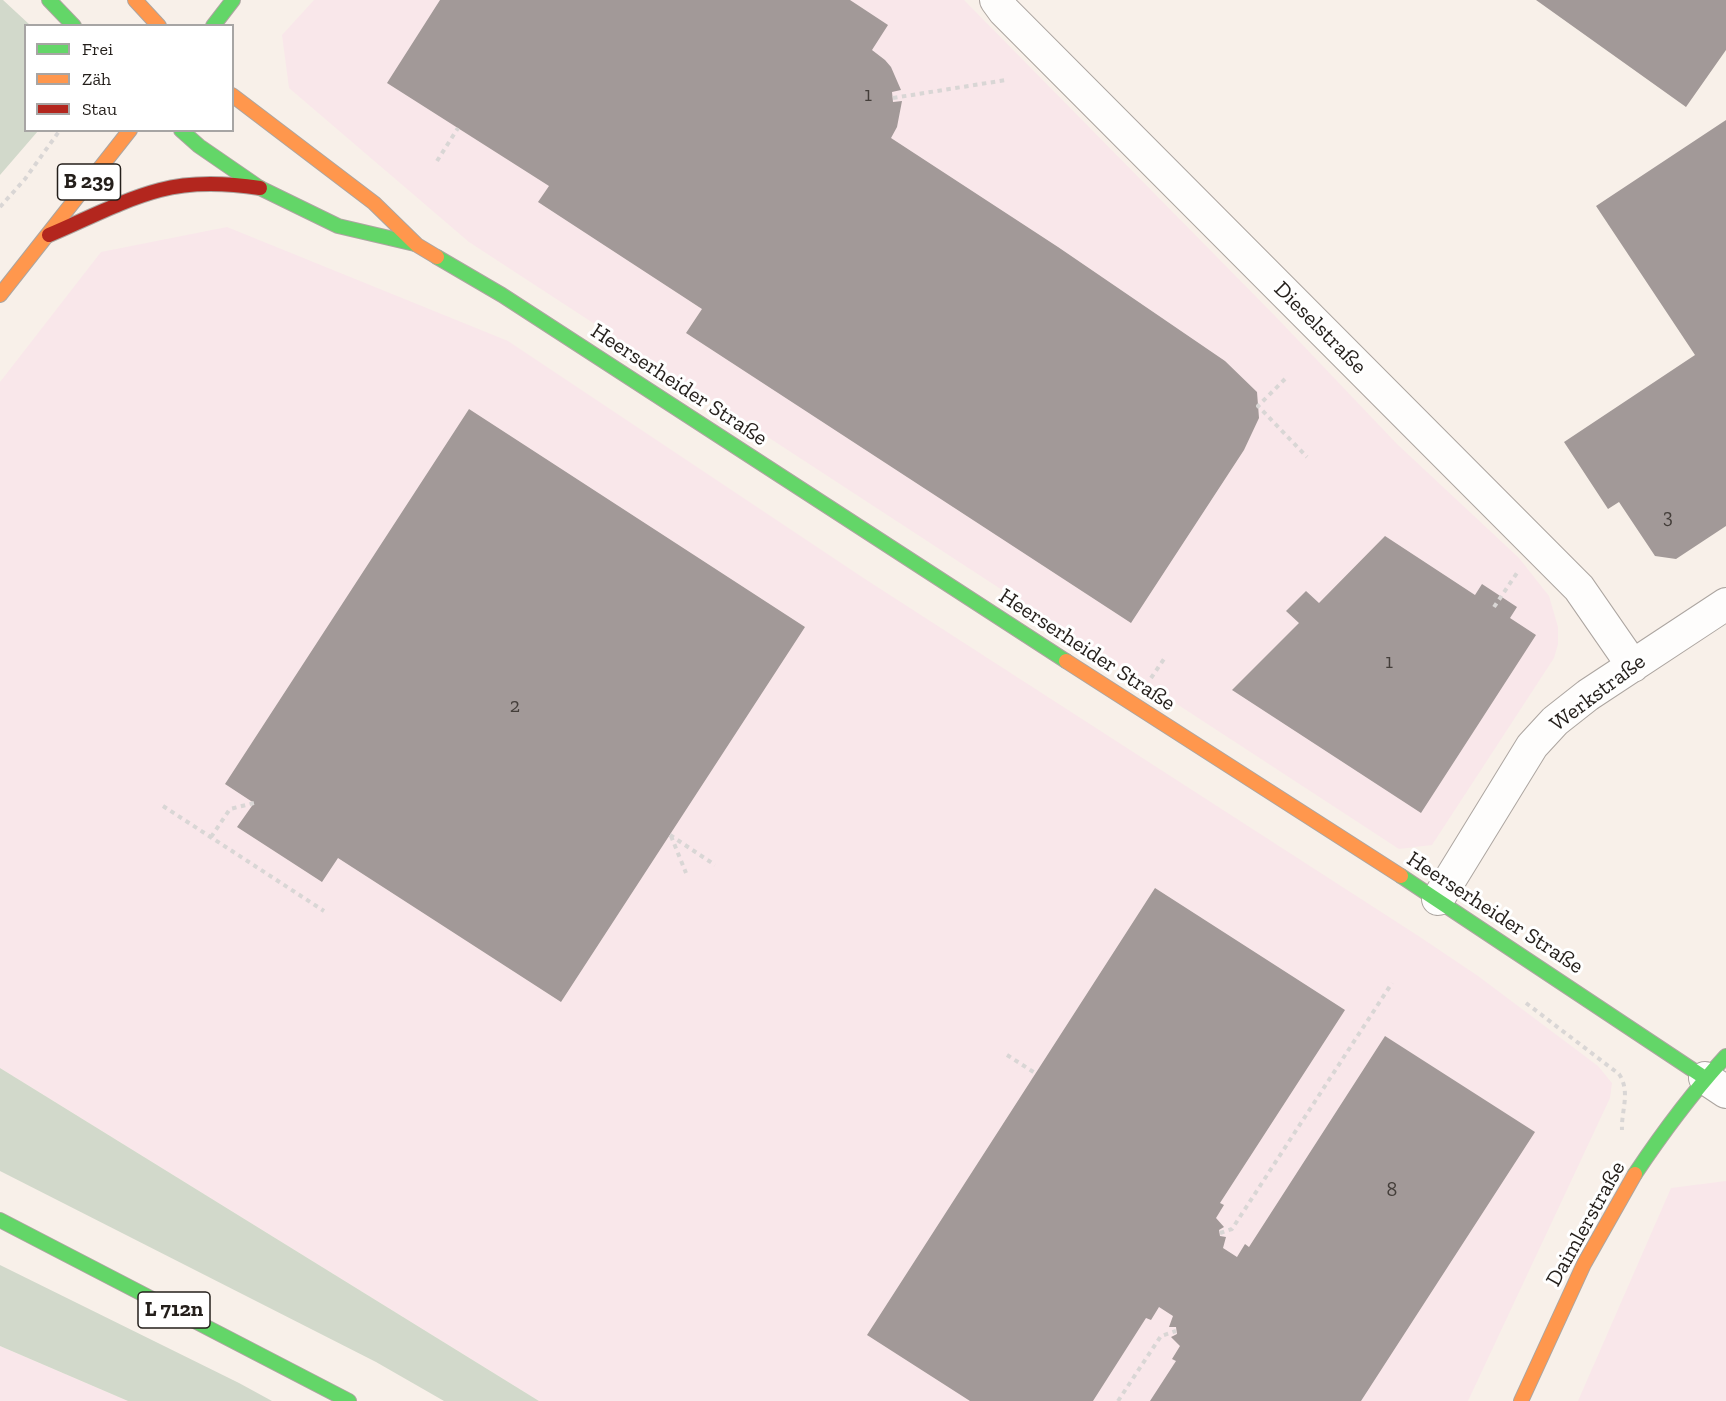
<!DOCTYPE html>
<html>
<head>
<meta charset="utf-8">
<style>
  body { margin:0 }
  #map { position:relative; width:1726px; height:1401px; overflow:hidden; background:#f8f0e9; font-family:"Zilla Slab",serif }
  canvas { display:block }
  .legend { position:absolute; left:24px; top:24px; width:210px; height:108px; box-sizing:border-box; background:#fff; border:2px solid #a7a5a4; margin:0; padding:8px 10px; list-style:none; font-size:18px; color:#241f1b }
  .legend li { display:flex; align-items:center; gap:12px; height:30px }
  .legend b { width:30px; border:2px solid #a7a5a4 }
</style>
</head>
<body>
<div id="map">
<canvas width="1726" height="1401"></canvas>
<ul class="legend">
<li><b style="height:8px;background:#63d668"></b>Frei</li>
<li><b style="height:8px;background:#ff974d"></b>Zäh</li>
<li><b style="height:8px;background:#b3261e"></b>Stau</li>
</ul>
</div>
<script>
const ctx = document.querySelector('canvas').getContext('2d');
ctx.lineJoin = 'round';
function fillPath(path, color) { ctx.fillStyle = color; ctx.fill(path, 'evenodd'); }
function strokePath(path, color, width, dash) { ctx.strokeStyle = color; ctx.lineWidth = width; ctx.lineCap = dash ? 'butt' : 'round'; ctx.setLineDash(dash || []); ctx.stroke(path); }
function write(font, color, halo, rows, align = 'center') {
  ctx.font = font + ' "Zilla Slab",serif'; ctx.lineWidth = 6; ctx.setLineDash([]); ctx.textBaseline = 'middle'; ctx.strokeStyle = halo; ctx.fillStyle = color; for (const [text, x, y, turn = 0] of rows) {
    ctx.save(); ctx.translate(x, y); ctx.rotate((+turn || 0) * Math.PI / 180); ctx.textAlign = isNaN(turn) ? turn : align; if (halo) ctx.strokeText(text, 0, 0); ctx.fillText(text, 0, 0); ctx.restore();
  }
}
const commercial = new Path2D(`
  M314,0H964L1277,318L1397,444L1519,558L1549,596L1558,627V644L1554,658L1432,845L1399,849L469,242L289,88L282,35Z
  M227,227L508,341L865,579L1420,937L1478,976L1598,1066L1612,1083L1610,1098L1468,1401H539L0,1068V382L101,252Z
  M1726,1181V1401H1578L1671,1188Z
  M0,1346L128,1401H0Z`);
const green = new Path2D(`
  M0,0H3L30,25L26,26V130L38,131L0,175Z
  M0,1068L539,1401H444L376,1362L0,1171Z
  M0,1265L239,1383L272,1401H128L0,1346Z`);
const building = new Path2D(`
  M440,0H850L888,25L872,50L885,60L891,67L901,90L892,92L893,102L902,101L897,127L891,138L1058,247L1225,361L1257,392L1259,418L1244,450L1131,623L686,333L702,309L538,202L549,186L387,83Z
  M1536,0H1726V50L1686,107Z
  M1726,120V526L1676,559L1655,556L1619,502L1608,509L1564,442L1695,355L1596,206Z
  M469,409L805,627L561,1002L338,858L322,882L237,827L254,803L225,784Z
  M1385,536L1475,595L1482,584L1517,607L1510,618L1536,635L1421,813L1232,690L1299,623L1286,611L1306,591L1319,603Z
  M1155,888L1345,1010L1220,1203L1224,1205L1216,1218L1224,1227L1219,1230L1220,1236L1226,1237L1223,1248L1237,1257L1245,1244L1249,1247L1385,1036L1535,1132L1361,1401H1150L1176,1361L1172,1359L1180,1346L1171,1337L1177,1334L1176,1327H1169L1173,1316L1159,1307L1151,1320L1146,1318L1093,1401H970L867,1335Z`);
const path = new Path2D(`
  M893,98L1006,80
  M437,161L458,128
  M0,207L25,179L60,130
  M1285,379L1258,406L1307,457
  M1494,607L1517,573
  M1151,678L1164,659
  M163,806L324,911
  M670,835L715,865
  M671,836L686,873
  M211,837L230,809L254,803
  M1526,1003L1619,1074C1631,1092 1621,1111 1622,1130
  M1007,1055L1035,1073
  M1220,1233L1232,1229L1392,983
  M1118,1401L1161,1336L1176,1331`);
const street = new Path2D(`
  M996,0L1004,11L1579,588L1633,666
  M1438,899L1532,746L1555,721L1588,695L1726,604
  M1705,1078L1726,1092`);
const fast = new Path2D(`
  M49,0L74,26
  M213,26L233,0
  M181,130L199,146L260,188L338,226L415,244
  M437,257L502,295L1066,661
  M1401,876L1705,1078
  M1635,1174C1663,1132 1692,1093 1726,1056
  M0,1220L349,1401`);
const slow = new Path2D(`
  M135,0L159,26
  M232,95L374,203L417,245L437,257
  M0,295L130,130
  M1066,661L1401,876
  M1521,1401L1584,1264L1635,1174`);
const jam = new Path2D(`
  M49,235C85,220 122,200 160,190C193,181 227,183 260,188`);
const numberNames = [
  ["1",868,95],
  ["3",1668,517],
  ["1",1389,662],
  ["2",515,706],
  ["8",1392,1190]
];
const shields = [
  [89,182,63],
  [174,1310,72]
];
const shieldNames = [
  ["B 239",89,182],
  ["L 712n",174,1310]
];
const streetNames = [
  ["Dieselstraße",1320,328,45],
  ["Heerserheider Straße",679,385,33],
  ["Heerserheider Straße",1087,650,33],
  ["Werkstraße",1598,693,-37],
  ["Heerserheider Straße",1495,913,33],
  ["Daimlerstraße",1586,1224,-61]
];
fillPath(commercial, '#f9e7ea');
fillPath(green, '#d2d9cb');
fillPath(building, '#a29998');
strokePath(street, '#aca5a0', 34);
strokePath(fast, '#aca5a0', 16);
strokePath(slow, '#aca5a0', 16);
strokePath(jam, '#aca5a0', 16);
strokePath(path, '#d9d6d5', 4, [4.5, 4.5]);
strokePath(street, '#fefdfc', 32);
strokePath(fast, '#63d668', 14);
strokePath(slow, '#ff974d', 14);
strokePath(jam, '#b3261e', 14);
write('20px', '#443e3a', null, numberNames);
for (const [x, y, w] of shields) { const box = new Path2D(); box.roundRect(x - w / 2, y - 18, w, 36, 4.5); ctx.fillStyle = '#fff'; ctx.fill(box); strokePath(box, '#241f1b', 1.5); }
write('bold 21px', '#241f1b', null, shieldNames);
write('22px', '#241f1b', '#fff', streetNames);
</script>
</body>
</html>
